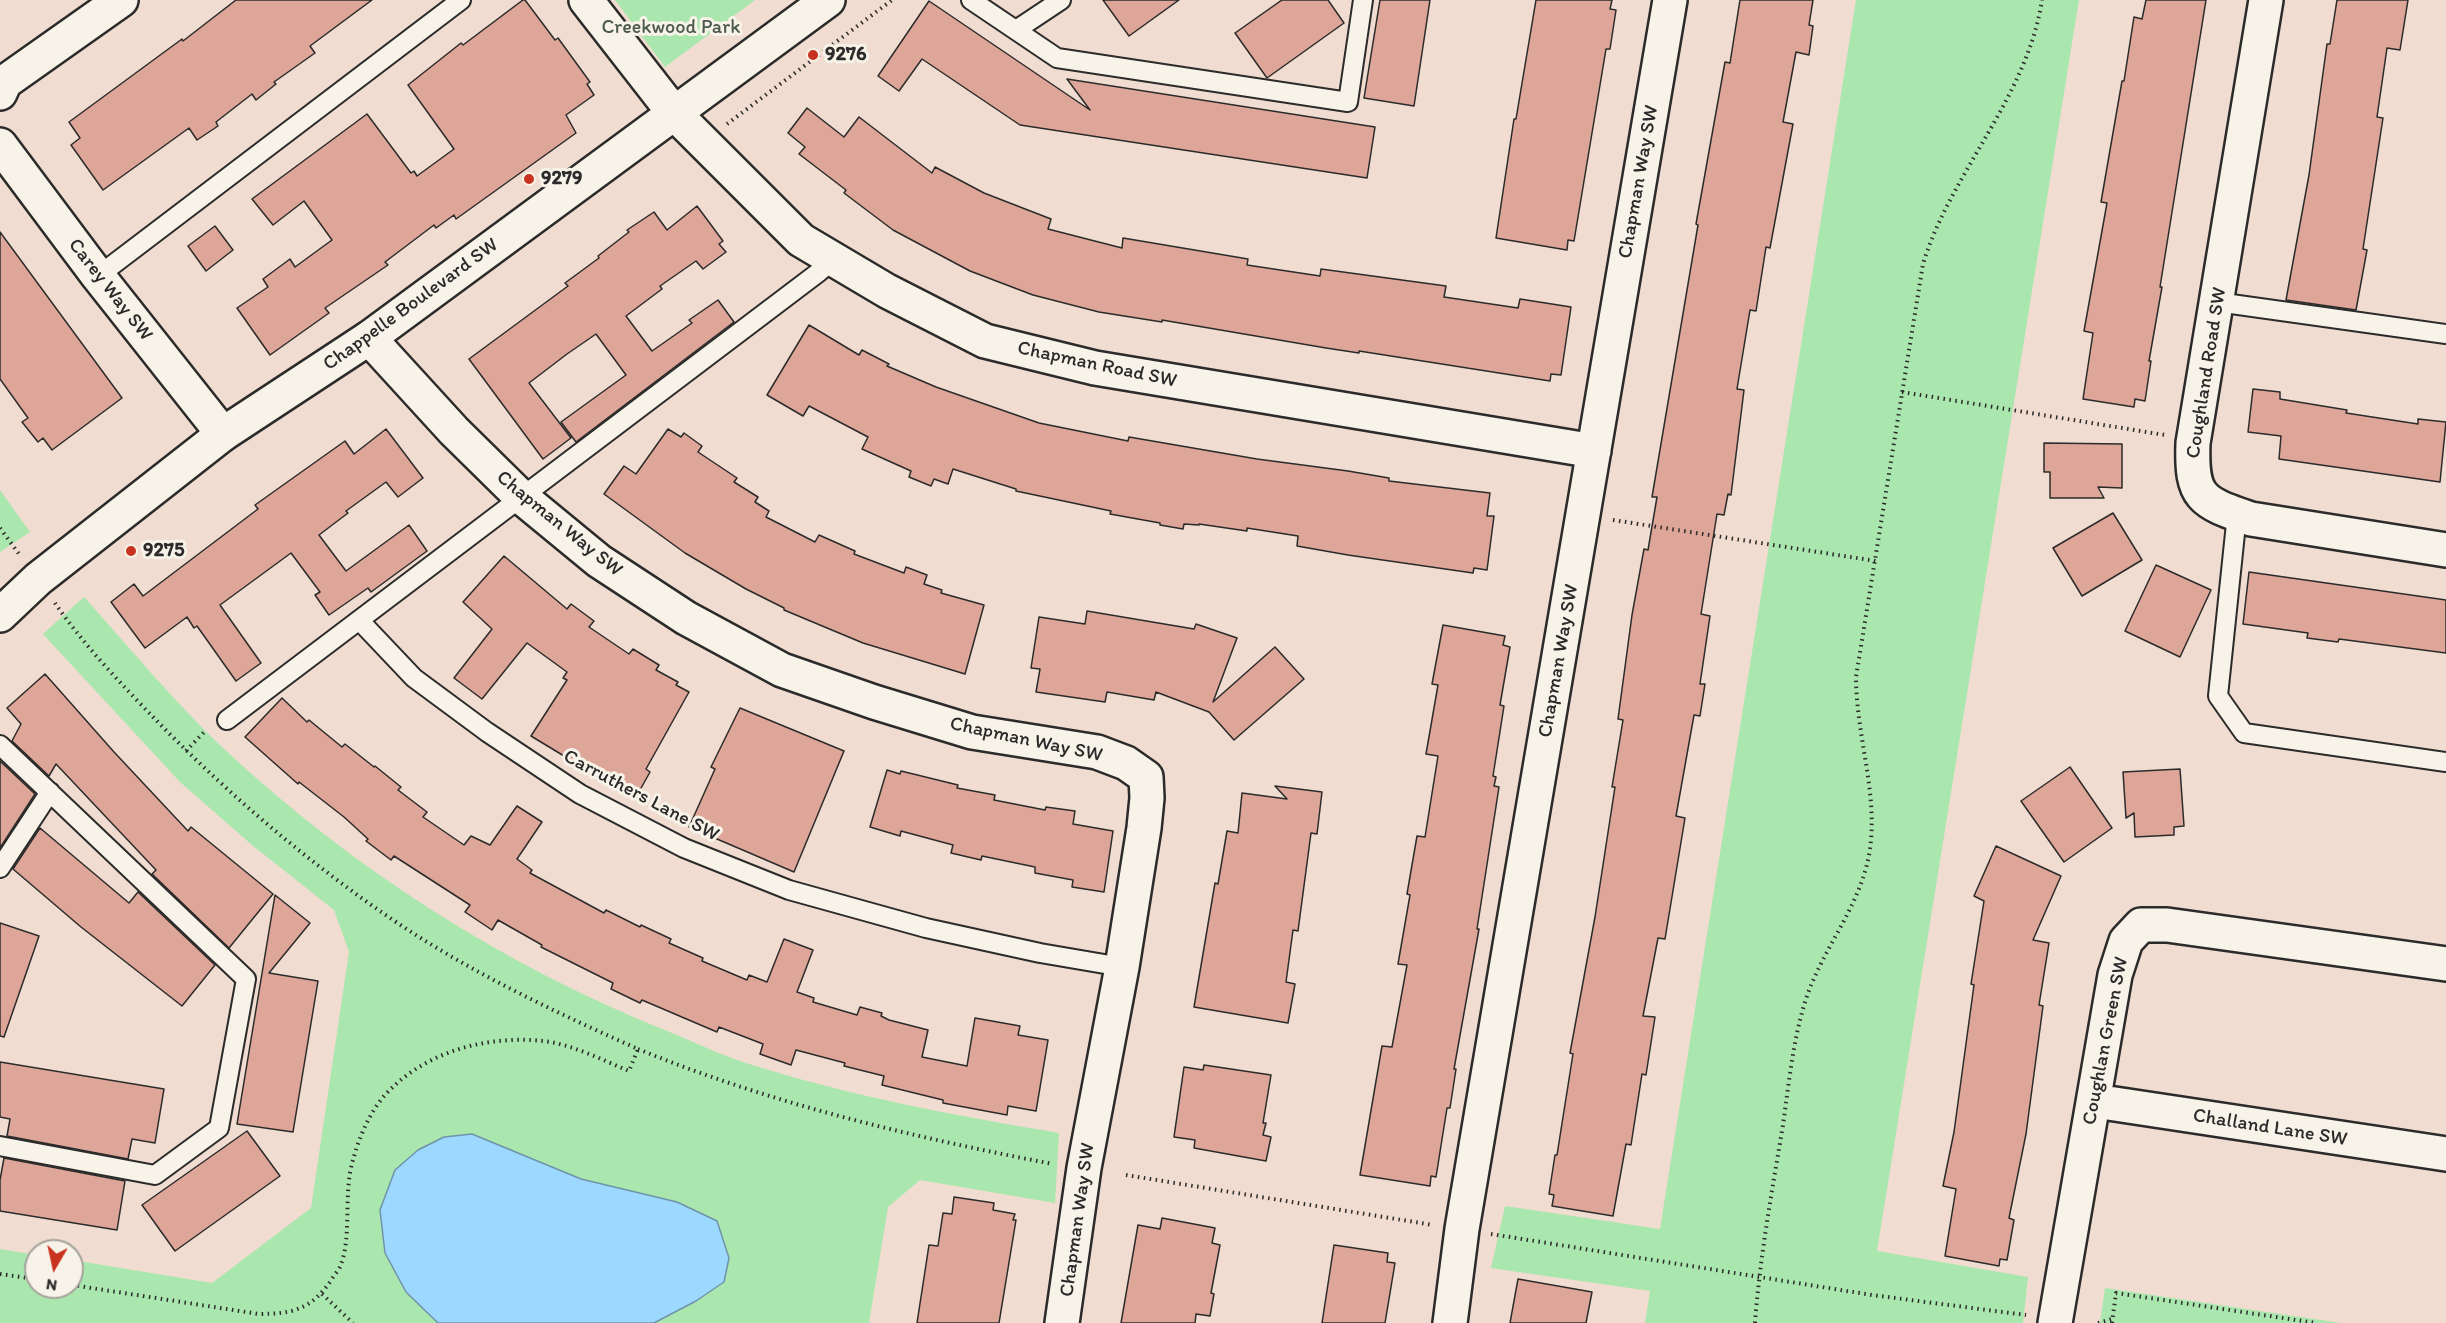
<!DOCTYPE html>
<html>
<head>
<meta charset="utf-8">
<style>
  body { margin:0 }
  #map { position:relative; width:2446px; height:1323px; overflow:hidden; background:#f0dcd0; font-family:Itim,sans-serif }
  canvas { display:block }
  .north { position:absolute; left:24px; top:1239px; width:60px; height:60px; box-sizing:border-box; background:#f7f3e8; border:2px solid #a5a39c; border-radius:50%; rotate:189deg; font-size:16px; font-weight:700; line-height:24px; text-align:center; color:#2b2b2b }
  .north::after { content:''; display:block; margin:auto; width:21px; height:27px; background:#c8321e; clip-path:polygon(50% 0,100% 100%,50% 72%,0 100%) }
</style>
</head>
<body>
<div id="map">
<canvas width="2446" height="1323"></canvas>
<div class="north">N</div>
</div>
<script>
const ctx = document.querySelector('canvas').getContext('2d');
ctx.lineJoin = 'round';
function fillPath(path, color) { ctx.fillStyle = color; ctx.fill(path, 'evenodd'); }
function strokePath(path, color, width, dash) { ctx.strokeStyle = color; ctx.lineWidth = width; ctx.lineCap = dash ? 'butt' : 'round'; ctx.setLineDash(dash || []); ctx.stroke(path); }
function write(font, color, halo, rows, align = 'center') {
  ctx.font = font + ' Itim,sans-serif'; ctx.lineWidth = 6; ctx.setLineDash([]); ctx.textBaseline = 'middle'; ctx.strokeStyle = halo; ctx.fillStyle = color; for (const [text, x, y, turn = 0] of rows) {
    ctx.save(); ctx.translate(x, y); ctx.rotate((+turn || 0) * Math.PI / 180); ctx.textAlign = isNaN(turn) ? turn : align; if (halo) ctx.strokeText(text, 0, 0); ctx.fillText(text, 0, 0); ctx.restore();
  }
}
const green = new Path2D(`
  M615,0H755L665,67Z
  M1856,0H2079L1877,1251L2028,1277L2023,1323H1645L1650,1291L1491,1268L1505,1206L1660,1229Z
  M0,490L30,532L0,552Z
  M84,597C130,648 174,702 224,749C355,871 506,967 672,1033C696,1043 721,1055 746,1063C849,1096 953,1115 1059,1133L1055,1203L920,1180L888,1207L869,1323H0V1249L36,1255V1287H72V1260L212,1283L311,1208L349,952L334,910L252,845L180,782L43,634Z
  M2105,1288L2341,1323H2100Z`);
const water = new Path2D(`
  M472,1134L581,1179L677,1202L717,1221L729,1258L724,1282L696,1301L654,1323H438L406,1292L385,1253L380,1210L395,1170L418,1150L444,1137Z`);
const building = new Path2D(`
  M236,0H372L310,46L315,53L274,82L276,84L256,100L252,94L216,122L218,126L197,140L189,128L103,190L71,145L80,138L69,122L182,39L183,41Z
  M523,0H525L555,40L558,38L590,82L587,84L594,95L566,115L576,133L456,219L454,215L436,228L434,225L385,262L388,265L325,308L329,313L270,355L237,308L268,287L263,279L290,259L295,267L332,240L304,201L273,225L252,199L367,114L411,173L414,171L417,176L454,149L408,85L461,43L463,45Z
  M1103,0H1179L1129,36Z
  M1282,0H1328L1344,23L1267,78L1235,33Z
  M1380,0H1430L1414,106L1364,98Z
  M1536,0H1612L1610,9L1616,10L1610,49H1606L1574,241L1568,240L1567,250L1496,238L1514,119H1516Z
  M1740,0H1813L1809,25L1813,26L1809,55L1796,52L1783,122L1793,124L1770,248L1766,247L1756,311L1750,310L1737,389L1744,390L1731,495L1728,494L1724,515L1717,514L1701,614L1710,616L1700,684H1705L1700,716L1694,715L1676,816L1685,818L1665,939L1658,938L1643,1016L1655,1017L1646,1075L1642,1074L1631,1145L1626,1144L1613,1216L1552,1206L1554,1195L1549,1194L1555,1155H1557L1573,1054L1570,1053L1595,917L1615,787H1612L1623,720L1618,719L1632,615L1644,549L1648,550L1657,497H1652L1698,225L1696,224L1725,62L1730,63Z
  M2146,0H2206L2160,287H2162L2149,361H2151L2145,401L2135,399L2134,407L2083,399L2093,333L2084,331L2107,203L2101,202L2122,81H2124L2134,17L2142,19Z
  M2337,0H2408L2400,50L2387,48L2377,117L2383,118L2363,249L2367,250L2356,310L2286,300L2309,175L2327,44H2330Z
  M929,1L1090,110L1067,79L1375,127L1367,178L1020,125L922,59L899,91L878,76Z
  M807,108L844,137L859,117L932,173L935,167L984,193L1051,219L1048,229L1122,248L1123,238L1248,259L1247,265L1320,276L1321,269L1446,286L1444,297L1518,308L1520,299L1571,307L1561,375L1551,374L1550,381L1359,351V353L1326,348L1162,320V322L1099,312L1033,295L970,271L893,230L844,193L846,190L799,154L805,147L788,133Z
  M697,206L723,241L719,244L726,252L703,269L696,261L660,286L662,289L626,316L652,351L692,323L689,320L718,300L734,322L576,442L561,422L626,375L596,334L567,354L529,383L571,438L543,459L469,359L568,286L565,283L599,258L598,256L629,232L627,230L654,212L667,230Z
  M215,226L233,250L206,271L188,246Z
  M0,232L122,398L52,450L43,438L38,442L22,422L28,418L0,379Z
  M809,325L859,355L862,350L889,364L887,366L936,387L1039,423L1128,441L1129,437L1257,459L1348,471L1389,478V481L1490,493L1487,516H1494L1487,570L1474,568L1473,573L1348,555L1297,546L1298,536L1247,528V531L1199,524V525L1184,524L1183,529L1160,525V523L1110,514L1111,511L1016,491V489L953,469L948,484L934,479L931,486L909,477L911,471L862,449L868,437L809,406L803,416L767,395Z
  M2253,389L2280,392V399L2347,410L2346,413L2418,424V419L2446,422L2440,482L2279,459L2281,436L2248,432Z
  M386,429L423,478L398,497L386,482L346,511L348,513L319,535L346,571L409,525L427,551L371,592L368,588L329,615L315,595L320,592L291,553L220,605L261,663L236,681L197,626L194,628L187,617L145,648L111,602L134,584L143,596L258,509L255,505L345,441L354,454Z
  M668,429L681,437L684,433L702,446L698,452L737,478L734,482L758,497L755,502L769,511L766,517L815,542L819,535L855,551L854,554L904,573L906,567L927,575L924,584L942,590L941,593L984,605L965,674L863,643L784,610V608L746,589L685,553L604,494L624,466L636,474Z
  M2044,443L2122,444V488L2098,487L2104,498H2050V472H2044Z
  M2113,513L2142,560L2082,596L2053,548Z
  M504,556L567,609L571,604L594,621L589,627L629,654L633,649L659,665L656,670L678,682L676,685L689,692L646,769L650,772L635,799L531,736L567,680L563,678L567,672L527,643L482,699L454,678L492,629L463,602Z
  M2156,565L2211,590L2180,657L2125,631Z
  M2249,572L2446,600V653L2339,639L2338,642L2307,638L2308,633L2243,624Z
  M1087,611L1194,629L1196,624L1237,638L1213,702L1275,647L1304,679L1234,740L1209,712L1156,692L1154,700L1107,692L1105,702L1036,692L1040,669L1031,668L1039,617L1085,624Z
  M1443,625L1505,636L1503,645L1510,647L1500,705L1504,706L1493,776L1496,777L1494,786L1499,787L1477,929H1479L1454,1069H1456L1450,1108H1447L1436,1177L1431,1176L1430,1186L1360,1175L1382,1046L1392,1047L1407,965L1398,964L1410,895L1407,894L1417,836L1425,837L1438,756L1426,754L1438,685L1432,684Z
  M45,674L114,752L188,831L191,827L273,894L229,948L152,874L156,870L56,764L49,776L12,741L21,724L7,708Z
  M282,698L307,722L309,720L342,747L345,744L374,767L375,766L401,787L398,790L427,812L423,817L464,845L471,836L490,845L517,806L542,822L517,859L532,870L530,873L604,913L606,910L640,927L641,925L671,939L669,943L703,958L702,961L747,980L749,975L767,982L784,939L813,950L797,992L814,998L813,1002L857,1015L860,1007L882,1013L881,1016L889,1020L928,1030L922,1057L967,1066L975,1018L1020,1026L1018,1035L1048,1040L1036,1111L1008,1106L1007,1115L943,1103V1100L882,1085L884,1076L844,1066L845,1063L796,1050L791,1065L760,1054L763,1044L719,1027L717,1032L642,1000L640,1003L611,989L613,983L541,947L542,945L498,920L492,930L465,912L470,905L394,856L391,860L366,841L368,839L344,817L299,782L298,784L245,737Z
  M740,708L844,751L794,872L689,827L715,769L711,767Z
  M0,761L35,794L0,848Z
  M2070,767L2112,828L2064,862L2021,801Z
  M2180,769L2184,826L2174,827V835L2135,837L2134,813L2126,818L2123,772Z
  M887,770L900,774L901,771L958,785L957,788L995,795L994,800L1045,810L1046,807L1075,811L1073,824L1113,831L1104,892L1072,887L1073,880L1035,873V867L982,856L981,860L951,853L953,845L901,831L900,836L870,827Z
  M1275,786L1322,792L1317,834L1311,833L1298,931L1293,930L1286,982L1295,984L1288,1023L1194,1007L1215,883L1218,884L1227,831L1238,833L1242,793L1287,799Z
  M40,828L129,903L138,892L215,965L182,1006L81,927L13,869Z
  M1996,846L2061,876L2033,940L2049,943L2039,1005L2043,1006L2026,1134L2009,1218L2014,1220L2007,1260L2000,1259L1999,1266L1945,1256L1956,1189L1943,1186L1954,1132L1974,985L1971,984L1984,901L1974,896Z
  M275,895L310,923L269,973L318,981L293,1132L237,1124Z
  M0,923L39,936L4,1037L0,1036Z
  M0,1062L164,1089L155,1143L132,1139L128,1159L7,1136L10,1119L0,1117Z
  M1204,1065L1271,1075L1263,1123H1266L1263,1135L1271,1137L1266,1161L1194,1148L1195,1140L1174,1137L1184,1067L1203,1070Z
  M247,1131L280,1176L175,1251L142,1205Z
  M4,1158L125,1181L117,1230L0,1211V1180Z
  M954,1197L994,1203L993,1210L1015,1214L1013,1220H1016L999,1323H917L929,1245L938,1246L943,1213L952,1214Z
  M1162,1218L1215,1228L1212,1243L1220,1245L1211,1293L1214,1294L1210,1316L1196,1314L1195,1323H1121L1138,1225L1160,1229Z
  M1334,1245L1388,1253L1387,1262L1395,1263L1385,1323H1322Z
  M1518,1279L1592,1292L1586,1323H1510Z`);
const path = new Path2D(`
  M727,124L892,0
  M1902,392L2165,435
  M1613,520L1876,561
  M0,528L19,554
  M55,603C82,643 123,686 156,720C229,795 310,864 396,922C472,973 555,1012 638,1049L629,1071C602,1060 572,1044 543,1041C486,1035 424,1052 385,1095C369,1113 359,1138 353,1160C343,1192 352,1236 341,1264C340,1269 335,1274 332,1279C312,1309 293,1314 259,1314L72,1285
  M186,751L206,730
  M638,1049C772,1104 912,1137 1053,1164
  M1126,1175L1433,1225
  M1491,1234L1872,1295L2026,1315
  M0,1274L36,1279
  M322,1294L353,1323
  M1755,1323C1760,1256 1772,1191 1783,1125C1789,1083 1793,1039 1806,999C1823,947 1862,905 1870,849C1878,792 1856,735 1856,677L1923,264C1951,172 2027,98 2042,0
  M2098,1323L2112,1319
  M2112,1323L2116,1293L2316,1323`);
const service = new Path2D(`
  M971,0L1057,58L1348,102L1363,0
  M1016,30L1061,0
  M98,276L461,0
  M2217,302L2446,334
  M2237,514L2218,696L2244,733L2446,762
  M359,620L414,678L487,732L580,794L684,848L789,890L926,928L1040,953L1122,967
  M227,720L819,272L834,259
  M0,745L246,979L219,1128L155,1175L0,1146
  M0,868L50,792`);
const minor = new Path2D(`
  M2266,0L2193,443C2191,498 2201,502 2251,519L2446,550
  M0,93L5,82L121,0
  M674,113L801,240L887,291L985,341L1095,368L1594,451
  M0,145L98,276L223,434
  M369,338L454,431L520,496L599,561L686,618L782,670L874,702L972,732L1097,752L1126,763L1146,777L1147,798L1144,828L1122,967L1084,1168L1062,1323
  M2095,1101L2446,1154
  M1450,1323L1462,1229L1670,0
  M2055,1323L2115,975L2126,941L2141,925H2167L2446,964`);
const tertiary = new Path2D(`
  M586,0L674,113
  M0,615L38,579L223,434L369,338L828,0`);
const markers = [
  [813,55,6,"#c8321e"],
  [529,179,6,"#c8321e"],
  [131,551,6,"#c8321e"]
];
const parkNames = [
  ["Creekwood Park",671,28]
];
const poiNames = [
  ["9276",825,55],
  ["9279",541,179],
  ["9275",143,551]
];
const streetNames = [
  ["Chapman Way SW",1639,182,-80],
  ["Carey Way SW",110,290,52],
  ["Chappelle Boulevard SW",411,305,-36],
  ["Chapman Road SW",1097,365,12],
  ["Coughland Road SW",2207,373,-81],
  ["Chapman Way SW",559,524,39],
  ["Chapman Way SW",1559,661,-80],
  ["Chapman Way SW",1026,740,12],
  ["Carruthers Lane SW",641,796,28],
  ["Coughlan Green SW",2106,1041,-79],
  ["Challand Lane SW",2270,1128,9],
  ["Chapman Way SW",1078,1220,-82]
];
fillPath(green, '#aae7ae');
fillPath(water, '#9dd8fe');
strokePath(water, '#6f93aa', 1.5);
fillPath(building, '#dea698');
strokePath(building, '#2b2b2b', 1.5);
strokePath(service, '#2b2b2b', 22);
strokePath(minor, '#2b2b2b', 38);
strokePath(tertiary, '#2b2b2b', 38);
strokePath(path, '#2b2b2b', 4, [1.5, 4.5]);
strokePath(service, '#f7f3e8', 18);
strokePath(minor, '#f7f3e8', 33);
strokePath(tertiary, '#f7f3e8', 33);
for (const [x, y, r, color] of markers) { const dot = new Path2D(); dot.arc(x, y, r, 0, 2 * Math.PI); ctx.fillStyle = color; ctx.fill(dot); strokePath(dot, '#f7f3e8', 2); }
write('20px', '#4b5a4c', '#f7f3e8', parkNames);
write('bold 20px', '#2b2b2b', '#f7f3e8', poiNames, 'left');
write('20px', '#2b2b2b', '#f7f3e8', streetNames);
</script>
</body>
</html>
